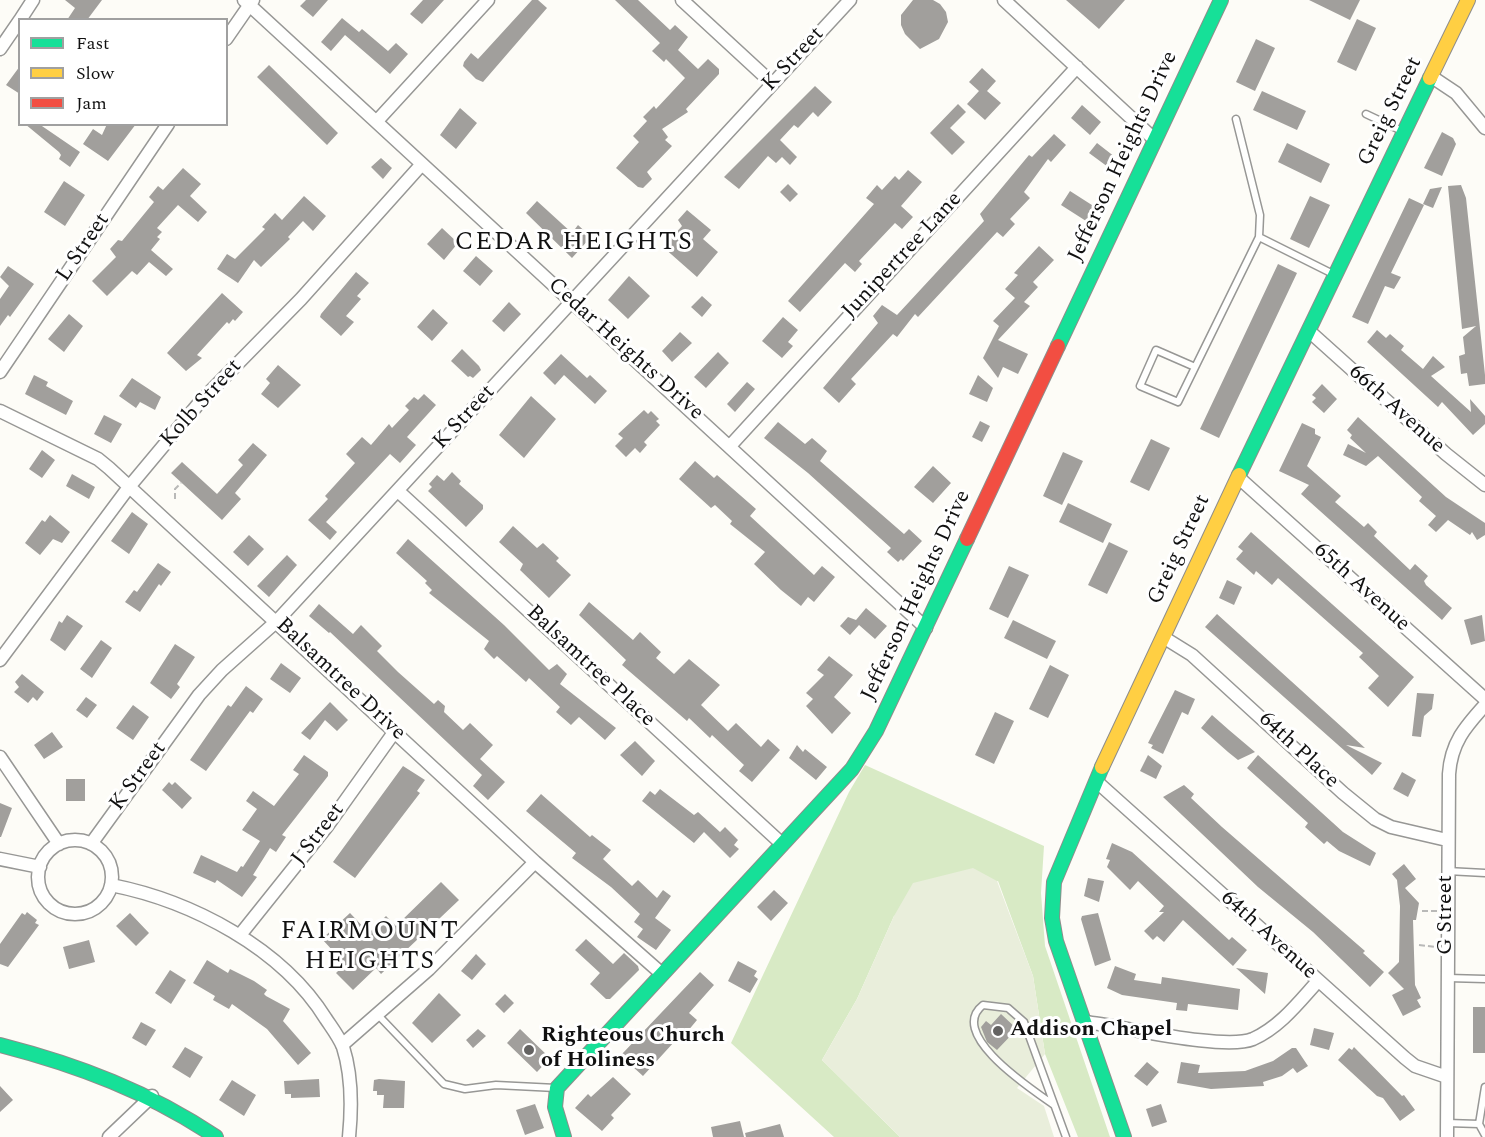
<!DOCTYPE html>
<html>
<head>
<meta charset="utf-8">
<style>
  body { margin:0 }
  #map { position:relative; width:1485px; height:1137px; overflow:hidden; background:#fdfcf7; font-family:Spectral,serif }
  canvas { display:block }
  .legend { position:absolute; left:18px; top:18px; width:210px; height:108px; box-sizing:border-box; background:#fff; border:2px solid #a0a0a0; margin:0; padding:8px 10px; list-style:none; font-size:18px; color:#111 }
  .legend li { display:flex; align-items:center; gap:12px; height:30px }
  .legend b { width:30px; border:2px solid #a0a0a0 }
</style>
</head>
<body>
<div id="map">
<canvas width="1485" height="1137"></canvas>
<ul class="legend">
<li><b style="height:8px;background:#16e098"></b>Fast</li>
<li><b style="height:8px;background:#ffcf43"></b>Slow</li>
<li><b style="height:8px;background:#f24e42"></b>Jam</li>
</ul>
</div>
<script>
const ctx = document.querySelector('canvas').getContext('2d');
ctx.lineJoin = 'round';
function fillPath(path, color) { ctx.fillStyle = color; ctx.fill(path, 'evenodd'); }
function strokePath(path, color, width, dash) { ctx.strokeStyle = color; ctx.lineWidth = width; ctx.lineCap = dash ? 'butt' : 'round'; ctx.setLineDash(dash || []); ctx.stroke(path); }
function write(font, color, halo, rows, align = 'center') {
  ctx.font = font + ' Spectral,serif'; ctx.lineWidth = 6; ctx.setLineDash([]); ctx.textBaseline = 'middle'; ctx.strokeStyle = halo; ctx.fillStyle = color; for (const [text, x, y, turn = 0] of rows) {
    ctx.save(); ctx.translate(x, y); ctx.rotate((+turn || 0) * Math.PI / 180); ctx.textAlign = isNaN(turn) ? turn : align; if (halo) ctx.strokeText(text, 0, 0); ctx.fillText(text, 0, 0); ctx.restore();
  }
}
const forest = new Path2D(`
  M865,765L1044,846L1041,893L1045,946L1110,1137H1078L1045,1054L1033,976L998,881L894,916L857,999L822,1060L900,1137H834L731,1043L849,792Z`);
const cemetery = new Path2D(`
  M973,868L997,881L1033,976L1045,1054L1017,1088L1044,1106L1054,1137H900L822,1060L857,999L894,916L913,883Z`);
const building = new Path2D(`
  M65,0H102L87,20H67L75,8Z
  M306,0H328L313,17L300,6Z
  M423,0H444L422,24L410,14Z
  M532,0H538L547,8L483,82L476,79L463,66L464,62L471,53L478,59Z
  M615,0H638L670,30L675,25L688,37L678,50L698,69L708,59L719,69V74L686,109L688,112L662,129L668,137L665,140L672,146L647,172L652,179L643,188L638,187L616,168L639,142L633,136L647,121L643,117L654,106L656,109L685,78L666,59L664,62L652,51L660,43Z
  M913,0H933L940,4L946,12L948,22L939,39L920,49L905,34L901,25V15Z
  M1066,0H1125L1099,29Z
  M1309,0H1360L1350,20Z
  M342,18L359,32L362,29L388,51L396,43L408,54L390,74L345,35L331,51L321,42Z
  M1357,19L1376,28L1356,71L1337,62Z
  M1256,39L1275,48L1255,91L1236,82Z
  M269,65L338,133L327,145L257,77Z
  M20,66V94L6,85Z
  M982,68L996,81L987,91L1001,103L985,120L967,104L979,91L969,82Z
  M815,86L832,102L818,117L813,112L798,128L794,125L780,140L797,157L790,165L782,157L776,163L768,156L739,189L724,177Z
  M1262,91L1306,111L1297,130L1253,110Z
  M958,104L966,112L950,128L965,142L952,155L930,133Z
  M1082,105L1101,122L1090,135L1071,118Z
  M460,108L477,123L456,149L440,135Z
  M25,124H39L80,152L70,167L59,159L61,155L59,152Z
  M107,124H136L108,161L83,144L93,129L102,135Z
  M1442,132L1453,138L1456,144L1442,176L1424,168Z
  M1054,134L1066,145L1051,162L1048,159L1024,192L1030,198L1010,219L1015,224L1003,237L997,232L918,317L915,314L897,337L893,334L851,379L856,384L839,403L823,388L878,323L873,316L882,305L897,315L984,221L980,214L1029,155L1032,157Z
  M1097,143L1115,157L1108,167L1089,153Z
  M1287,143L1330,164L1321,183L1278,162Z
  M381,158L392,168L383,179L371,167Z
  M183,168L201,184L190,196L207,212L198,222L178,205L157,228L162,232L157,237L160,239L151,250L173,269L166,276L149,262L137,275L132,271L107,296L92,281L116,257L110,249L118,240L122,241L154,202L149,197L158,186L163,190Z
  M908,170L922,182L901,206L913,217L902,229L895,223L859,261L862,264L855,272L845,263L800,312L788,301L874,204L866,198L877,185L882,190L895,176L899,180Z
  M64,181L85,195L65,226L44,212Z
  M788,184L798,194L790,202L780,192Z
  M1461,185L1466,198L1485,375V384L1469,386L1467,373L1461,374L1459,356L1465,354L1463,337L1476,326L1462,329L1448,186Z
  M1442,187L1433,208L1423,204L1430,189Z
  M1070,191L1095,207L1086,221L1061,205Z
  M304,196L326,216L313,231L303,221L288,237L290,239L261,267L254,260L238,283L217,269L227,254L235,259L265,229L262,227L275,213L282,220Z
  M1310,196L1330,205L1309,248L1290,239Z
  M1409,198L1424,205L1391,273L1401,277L1394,289L1385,286L1368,324L1352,317Z
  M537,201L572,233L578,225L591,237L572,258L526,213Z
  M687,210L711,230L703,239L718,252L697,277L663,247L682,226L678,220Z
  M442,228L458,243L444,260L427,244Z
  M1039,246L1054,260L1033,282L1038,287L1024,302L1030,306L998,340L1028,354L1018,374L1003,367L998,378L983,358L999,326L993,321L1015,298L1005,289L1018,275L1014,273Z
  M476,256L493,271L480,286L463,271Z
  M1278,264L1297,273L1219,438L1200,429Z
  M8,266L34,284L10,317L8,315L0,326V299L9,286L0,277Z
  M356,272L369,283L357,296L361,299L346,316L354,322L341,336L320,317L321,314Z
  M629,276L650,296L628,319L608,300Z
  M222,293L243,312L235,321L233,319L229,324L227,322L197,355L202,358L186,371L167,353Z
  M702,296L712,305L702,317L691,307Z
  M509,302L521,314L504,332L492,321Z
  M433,309L448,323L432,341L417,327Z
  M69,314L83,326L64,352L48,339Z
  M783,317L798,330L788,342L793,346L782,358L762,341Z
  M1377,330L1386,338L1390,334L1404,346L1401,350L1423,369L1433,356L1445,367L1431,376L1471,412L1470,399L1485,416V424L1473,435L1442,402L1438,407L1367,342Z
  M680,332L692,343L672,362L662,351Z
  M462,349L479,366L481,370L473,378L470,376L468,377L451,361Z
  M718,352L729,363L706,388L694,377Z
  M561,354L587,378L590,375L607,391L595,404L564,375L555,385L543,373Z
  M278,365L301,385L278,408L261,394L270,383L266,379Z
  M34,375L48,382L46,386L73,401L66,415L25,394Z
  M978,375L993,388L987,402L969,394Z
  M132,378L161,397L155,410L140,402L136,408L119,396Z
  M747,382L755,389L735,412L727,404Z
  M1322,384L1337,399L1324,413L1312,402L1316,398L1312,395Z
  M424,394L436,405L407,437L416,445L400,463L390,454L326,522L337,532L330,540L308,520L328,499L325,496L355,463L346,454L362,437L371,445L389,424L392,428L409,410L405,406L414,397L418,400Z
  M531,396L556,419L524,458L499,435Z
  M644,410L648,414L651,411L659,419L656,421L660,425L644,442L647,445L640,453L635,448L626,457L615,446L623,438L618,434Z
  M104,415L122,424L111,443L94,434Z
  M1358,417L1446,497L1485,523V535L1477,540L1472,532L1470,535L1448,520L1436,532L1428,525L1436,516L1419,501L1422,497L1378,456L1366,466L1343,455L1348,444L1366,453L1350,438L1352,435L1347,430Z
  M980,421L990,426L982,442L972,437Z
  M778,422L805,444L812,438L827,451L820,461L904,534L909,529L922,541L903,561L901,559L898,562L887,552L891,548L808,473L764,438Z
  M1302,423L1315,429V434L1321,437L1307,466L1341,496L1335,502L1364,527L1368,523L1377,532L1374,536L1410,570L1415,564L1428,576L1424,581L1426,585L1452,608L1442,620L1301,494L1309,485L1279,471Z
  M1151,439L1170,448L1149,491L1130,482Z
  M253,443L267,455L235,493L241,499L222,520L171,473L182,462L217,494L243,465L238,460Z
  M42,450L55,460L42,478L29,469Z
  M1063,452L1083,461L1062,505L1043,496Z
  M695,461L714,478L717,475L756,509L750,516L814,575L822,566L835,577L814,602L808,597L801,606L781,590L754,564L765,552L730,524L732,521L715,505L711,508L679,479Z
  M933,466L951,483L933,503L914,487Z
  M452,472L461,481L459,484L483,505V509L466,527L428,491L432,487L429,484L437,475L444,481Z
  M72,474L95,487L89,499L66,486Z
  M1068,503L1112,524L1103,543L1059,522Z
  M132,512L148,524L129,554L111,541Z
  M50,515L70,532L62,543L53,539L40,555L25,543L42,520L45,522Z
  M513,526L537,548L543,543L559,558L556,561L571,575L549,598L520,570L523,564L499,542Z
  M1251,532L1414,677L1388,707L1368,688L1379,676L1359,657L1363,653L1278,578L1272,585L1256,571L1254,575L1236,559L1243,551L1238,547Z
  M249,535L264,549L248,566L233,552Z
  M408,539L504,625L549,670L557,664L567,674L560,684L616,728L605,740L579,717L571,725L556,712L560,707L529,678L526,682L497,656L494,659L484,649L489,641L429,593L432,590L425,583L427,581L396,553Z
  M1109,542L1128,551L1107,594L1088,585Z
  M287,555L297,565L269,597L257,586Z
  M158,563L171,572L161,586L159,584L140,612L125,602L134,590L137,592Z
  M1009,566L1029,575L1008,618L989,609Z
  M1227,580L1242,587L1234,605L1219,598Z
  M589,602L633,640L640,632L661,652L656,658L674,674L689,659L720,685L701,705L728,731L736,723L761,747L768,739L780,750L752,782L739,771L744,765L712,735L710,738L689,718L687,721L622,665L626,660L579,615Z
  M319,604L353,634L361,625L382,646L377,651L398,672L434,704L438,700L445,706L444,712L463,730L470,723L493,745L480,759L505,782L488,800L473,786L482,775L330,632L329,633L309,616Z
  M866,608L887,626L875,639L859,625L850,635L840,626L848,617L856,620Z
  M1217,614L1365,748L1346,745L1382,763L1372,775L1205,627Z
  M67,615L83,626L65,651L50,640L59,621L62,623Z
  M1482,615L1485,641L1471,645L1464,620Z
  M1013,620L1056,641L1047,659L1004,638Z
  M101,640L112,648L92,678L80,669Z
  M175,644L195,657L177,684L180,687L171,699L150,683Z
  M829,656L853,675L834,697L851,713L832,734L806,706L813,699L806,693L824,675L817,670Z
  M281,663L301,678L290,693L270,679Z
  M1050,665L1069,675L1048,718L1029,709Z
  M22,674L44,692L37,701L33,697L28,703L14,692L19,687L15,682Z
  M246,686L263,699L253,713L250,711L206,771L190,760L228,705L231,707Z
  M1175,690L1195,699L1188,715L1182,712L1163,754L1151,748L1153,745L1148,743Z
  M1417,693L1434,694L1432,709L1424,716L1421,737L1412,736Z
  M86,697L97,705L87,718L76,710Z
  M330,702L348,720L337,731L325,720L310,740L301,733Z
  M133,705L149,717L133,740L116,728Z
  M995,712L1014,721L994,764L975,755Z
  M1212,715L1229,730L1255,752L1238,760L1228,752L1201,728Z
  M52,732L63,747L44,759L34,745Z
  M635,741L655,761L642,776L620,755Z
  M797,745L803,752L805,749L827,767L816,780L789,758Z
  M304,755L328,772V776L282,835L286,837L276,852L270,848L253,875L257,877L242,897L217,880L215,883L193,873L201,855L237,872L241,866L243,867L260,841L242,830L257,809L246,801L253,791L274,806L299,774L293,770Z
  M1148,755L1162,766L1156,779L1140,771Z
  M1258,755L1343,832L1376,853L1370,866L1339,851L1327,841L1324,844L1305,827L1308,823L1247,768Z
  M403,766L425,780L417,791L420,793L355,878L333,862Z
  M1402,772L1416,780L1408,797L1393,789Z
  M66,779H85V801H66Z
  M169,782L172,785L175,782L192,798L182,809L162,790Z
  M1184,785L1194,794L1191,798L1222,827L1365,951L1363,953L1384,972L1370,987L1313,932L1258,887L1163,797Z
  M660,789L694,815L698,812L720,832L725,827L738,840L734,845L739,849L730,858L704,832L694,843L642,801L650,791L655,795Z
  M541,794L590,837L592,835L611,850L603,859L632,886L638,880L657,898L663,890L671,896L655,918L671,930L656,950L637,937L643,929L634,922L640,914L611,887L572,858L576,853L526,811Z
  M0,803L12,808L1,837H0Z
  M1112,843L1132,852L1229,940L1232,937L1247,950L1233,966L1183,920L1164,942L1157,936L1153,940L1144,931L1164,912H1159L1164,906L1138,881L1130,890L1107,867L1110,860L1106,859Z
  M1404,864L1416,879L1405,888L1419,903L1416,920H1413L1414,953L1415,985L1421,998L1417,1000L1421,1007L1403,1016L1392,995L1404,989L1388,973L1399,962L1400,906L1397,880L1392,874Z
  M1088,878L1104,881L1099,902L1084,896Z
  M441,882L459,900L381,974L376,968L353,990L336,973L345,964L322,939L350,913L369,933L386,916L396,926Z
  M774,890L788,903L771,921L757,907Z
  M27,912L37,920L35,923L39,925L8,967L0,964V944L22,913L25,915Z
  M130,913L149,933L136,946L116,926Z
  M1098,913L1111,960L1095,966L1081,919L1082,916Z
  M586,939L613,964L624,953L638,966L639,970L610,999H606L590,984L600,973L575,950Z
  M89,940L95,962L69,969L63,947Z
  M476,954L486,964L472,980L461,971Z
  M207,960L228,973L230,969L254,981L267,990L264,994L266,996L290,1009L283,1021L311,1053L298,1065L267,1029L232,1004L229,1009L213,1000L215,996L193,983Z
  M738,961L757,971L754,976L758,979L750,993L728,981Z
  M1115,966L1136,974L1134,980L1161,984L1162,977L1240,989L1238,1010L1188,1004L1187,1011L1176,1010L1177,1003L1122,995L1107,988Z
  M1236,968L1268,973L1265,994Z
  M170,970L186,980L171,1004L155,993Z
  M700,972L714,985L689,1013L697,1020L687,1032L685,1030L643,1076L622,1057V1054Z
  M439,993L461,1015L432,1043L412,1023Z
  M505,994L514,1003L504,1013L495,1004Z
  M1473,1007H1485V1053H1473Z
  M1001,1014L1017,1029L997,1050L987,1042L981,1027L986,1021L991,1025Z
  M141,1022L156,1030L146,1046L132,1038Z
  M1314,1028L1334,1033L1329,1050L1310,1045Z
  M478,1029L486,1036L473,1048L466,1040Z
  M520,1029L550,1058L537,1072L507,1043Z
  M185,1047L203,1057L190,1078L172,1067Z
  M1354,1047L1402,1096L1404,1095L1415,1110L1400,1121L1383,1098L1377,1096L1338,1060L1349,1048L1352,1050Z
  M1292,1048H1296L1308,1066L1297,1073L1293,1068L1282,1076L1263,1082L1264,1086L1211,1089L1177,1083L1181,1062L1200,1065L1198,1073L1245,1071L1273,1061Z
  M1147,1062L1159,1072L1147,1086L1134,1076Z
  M613,1077L631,1094L611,1115L614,1118L602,1131L575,1108L588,1094L591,1097Z
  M319,1079L320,1097L291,1098V1094H285L284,1081Z
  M379,1079L405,1081L404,1108H383L384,1095H377V1091H373L374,1080Z
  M232,1080L256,1095L244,1116L219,1100Z
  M0,1086L13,1100L0,1112Z
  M535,1104L544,1128L525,1135L516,1110Z
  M1161,1104L1167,1122L1152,1127L1146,1109Z
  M740,1121L744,1137H713L711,1127Z
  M780,1124L784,1137H746L745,1133Z`);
const path = new Path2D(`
  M175,499V489L181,483
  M1422,911H1437
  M1419,945L1436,947`);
const lane = new Path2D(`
  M1366,114L1404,132
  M1259,237L1333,274
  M1195,367L1156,350L1140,386L1178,402L1259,237L1260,215L1236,119
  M1447,871L1485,873
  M1448,978L1485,979
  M378,1015L444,1084L465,1089L496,1085L556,1088
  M1054,1105C1033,1090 946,1034 983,1005L1008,1008L1024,1022L1066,1137
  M1447,1123L1479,1124L1485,1135
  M1479,1124L1485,1087`);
const street = new Path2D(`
  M244,0L926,628
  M682,0L772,83
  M1004,0L1155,140
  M20,20L33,0
  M226,39L253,0
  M0,49L20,20
  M1432,77L1456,93L1485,128
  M377,121L488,0
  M1309,331L1446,454L1485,485
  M0,372L168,124
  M0,411L98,459L109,468L535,862L662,974
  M730,446L1077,67
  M1238,477L1485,699
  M398,491L782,844
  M1163,637L1192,655L1343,793L1375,819L1391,827L1447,840
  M0,660L129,487L200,402L301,299L422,164
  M0,757L59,844
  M1096,781L1405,1058L1415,1066L1447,1077
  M38 877a37 37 0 1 1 74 0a37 37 0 1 1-74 0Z
  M91,844L199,695L222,670L277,621L850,0
  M0,859L40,867
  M111,885C192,901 282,948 326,1019C332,1028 339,1037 343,1047C352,1075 352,1107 349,1137
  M240,935L328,825L395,731
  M1085,1022C1122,1026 1224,1051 1253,1039C1280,1027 1299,1002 1318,981
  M342,1045L429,969L535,862
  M109,1137L152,1096
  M1447,1137L1449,774C1451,743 1465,727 1485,705`);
const fast = new Path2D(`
  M1058,346L1221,0
  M1239,475L1430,78
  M1102,767L1054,882L1052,918L1056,941L1124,1137
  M0,1045C78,1065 149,1092 216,1137
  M564,1137L555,1107L557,1088L852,769L876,731L967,539`);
const slow = new Path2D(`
  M1430,78L1468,0
  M1102,767L1239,475`);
const jam = new Path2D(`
  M967,539L1058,346`);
const markers = [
  [998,1031,6,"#646362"],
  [529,1050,6,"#646362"]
];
const streetNames = [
  ["K Street",794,60,-47],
  ["Greig Street",1391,112,-64],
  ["Jefferson Heights Drive",1124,157,-65],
  ["L Street",84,248,-56],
  ["Junipertree Lane",903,256,-47],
  ["Cedar Heights Drive",625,350,42],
  ["Kolb Street",202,404,-48],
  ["66th Avenue",1396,410,42],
  ["K Street",465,418,-47],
  ["Greig Street",1180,550,-65],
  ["65th Avenue",1361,588,42],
  ["Jefferson Heights Drive",917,596,-65],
  ["Balsamtree Place",590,667,43],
  ["Balsamtree Drive",340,680,43],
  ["64th Place",1298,751,43],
  ["K Street",139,777,-54],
  ["J Street",319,835,-53],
  ["G Street",1447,915,-90],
  ["64th Avenue",1268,936,42]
];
const poiNames = [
  ["Addison Chapel",1010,1031],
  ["Righteous Church",541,1037],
  ["of Holiness",541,1062]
];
const quarterNames = [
  ["CEDAR HEIGHTS",574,244],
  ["FAIRMOUNT",370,933],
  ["HEIGHTS",370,963]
];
fillPath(forest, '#d8eac5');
fillPath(cemetery, '#e9eedb');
fillPath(building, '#a19f9c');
strokePath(lane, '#979795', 9);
strokePath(street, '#979795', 15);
strokePath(fast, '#8e8d8b', 16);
strokePath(slow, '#8e8d8b', 16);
strokePath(jam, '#8e8d8b', 16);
strokePath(path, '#b9b9b8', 2, [6, 3]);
strokePath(lane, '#fffffe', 6);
strokePath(street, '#fffffe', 12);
strokePath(fast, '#16e098', 14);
strokePath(slow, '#ffcf43', 14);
strokePath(jam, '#f24e42', 14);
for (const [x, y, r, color] of markers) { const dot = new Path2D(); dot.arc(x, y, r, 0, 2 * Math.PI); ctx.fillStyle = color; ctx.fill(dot); strokePath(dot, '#fff', 2); }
write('22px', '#111', '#fff', streetNames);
write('bold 22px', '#111', '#fff', poiNames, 'left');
ctx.letterSpacing = '1.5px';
write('26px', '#111', '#fff', quarterNames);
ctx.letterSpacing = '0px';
</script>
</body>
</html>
